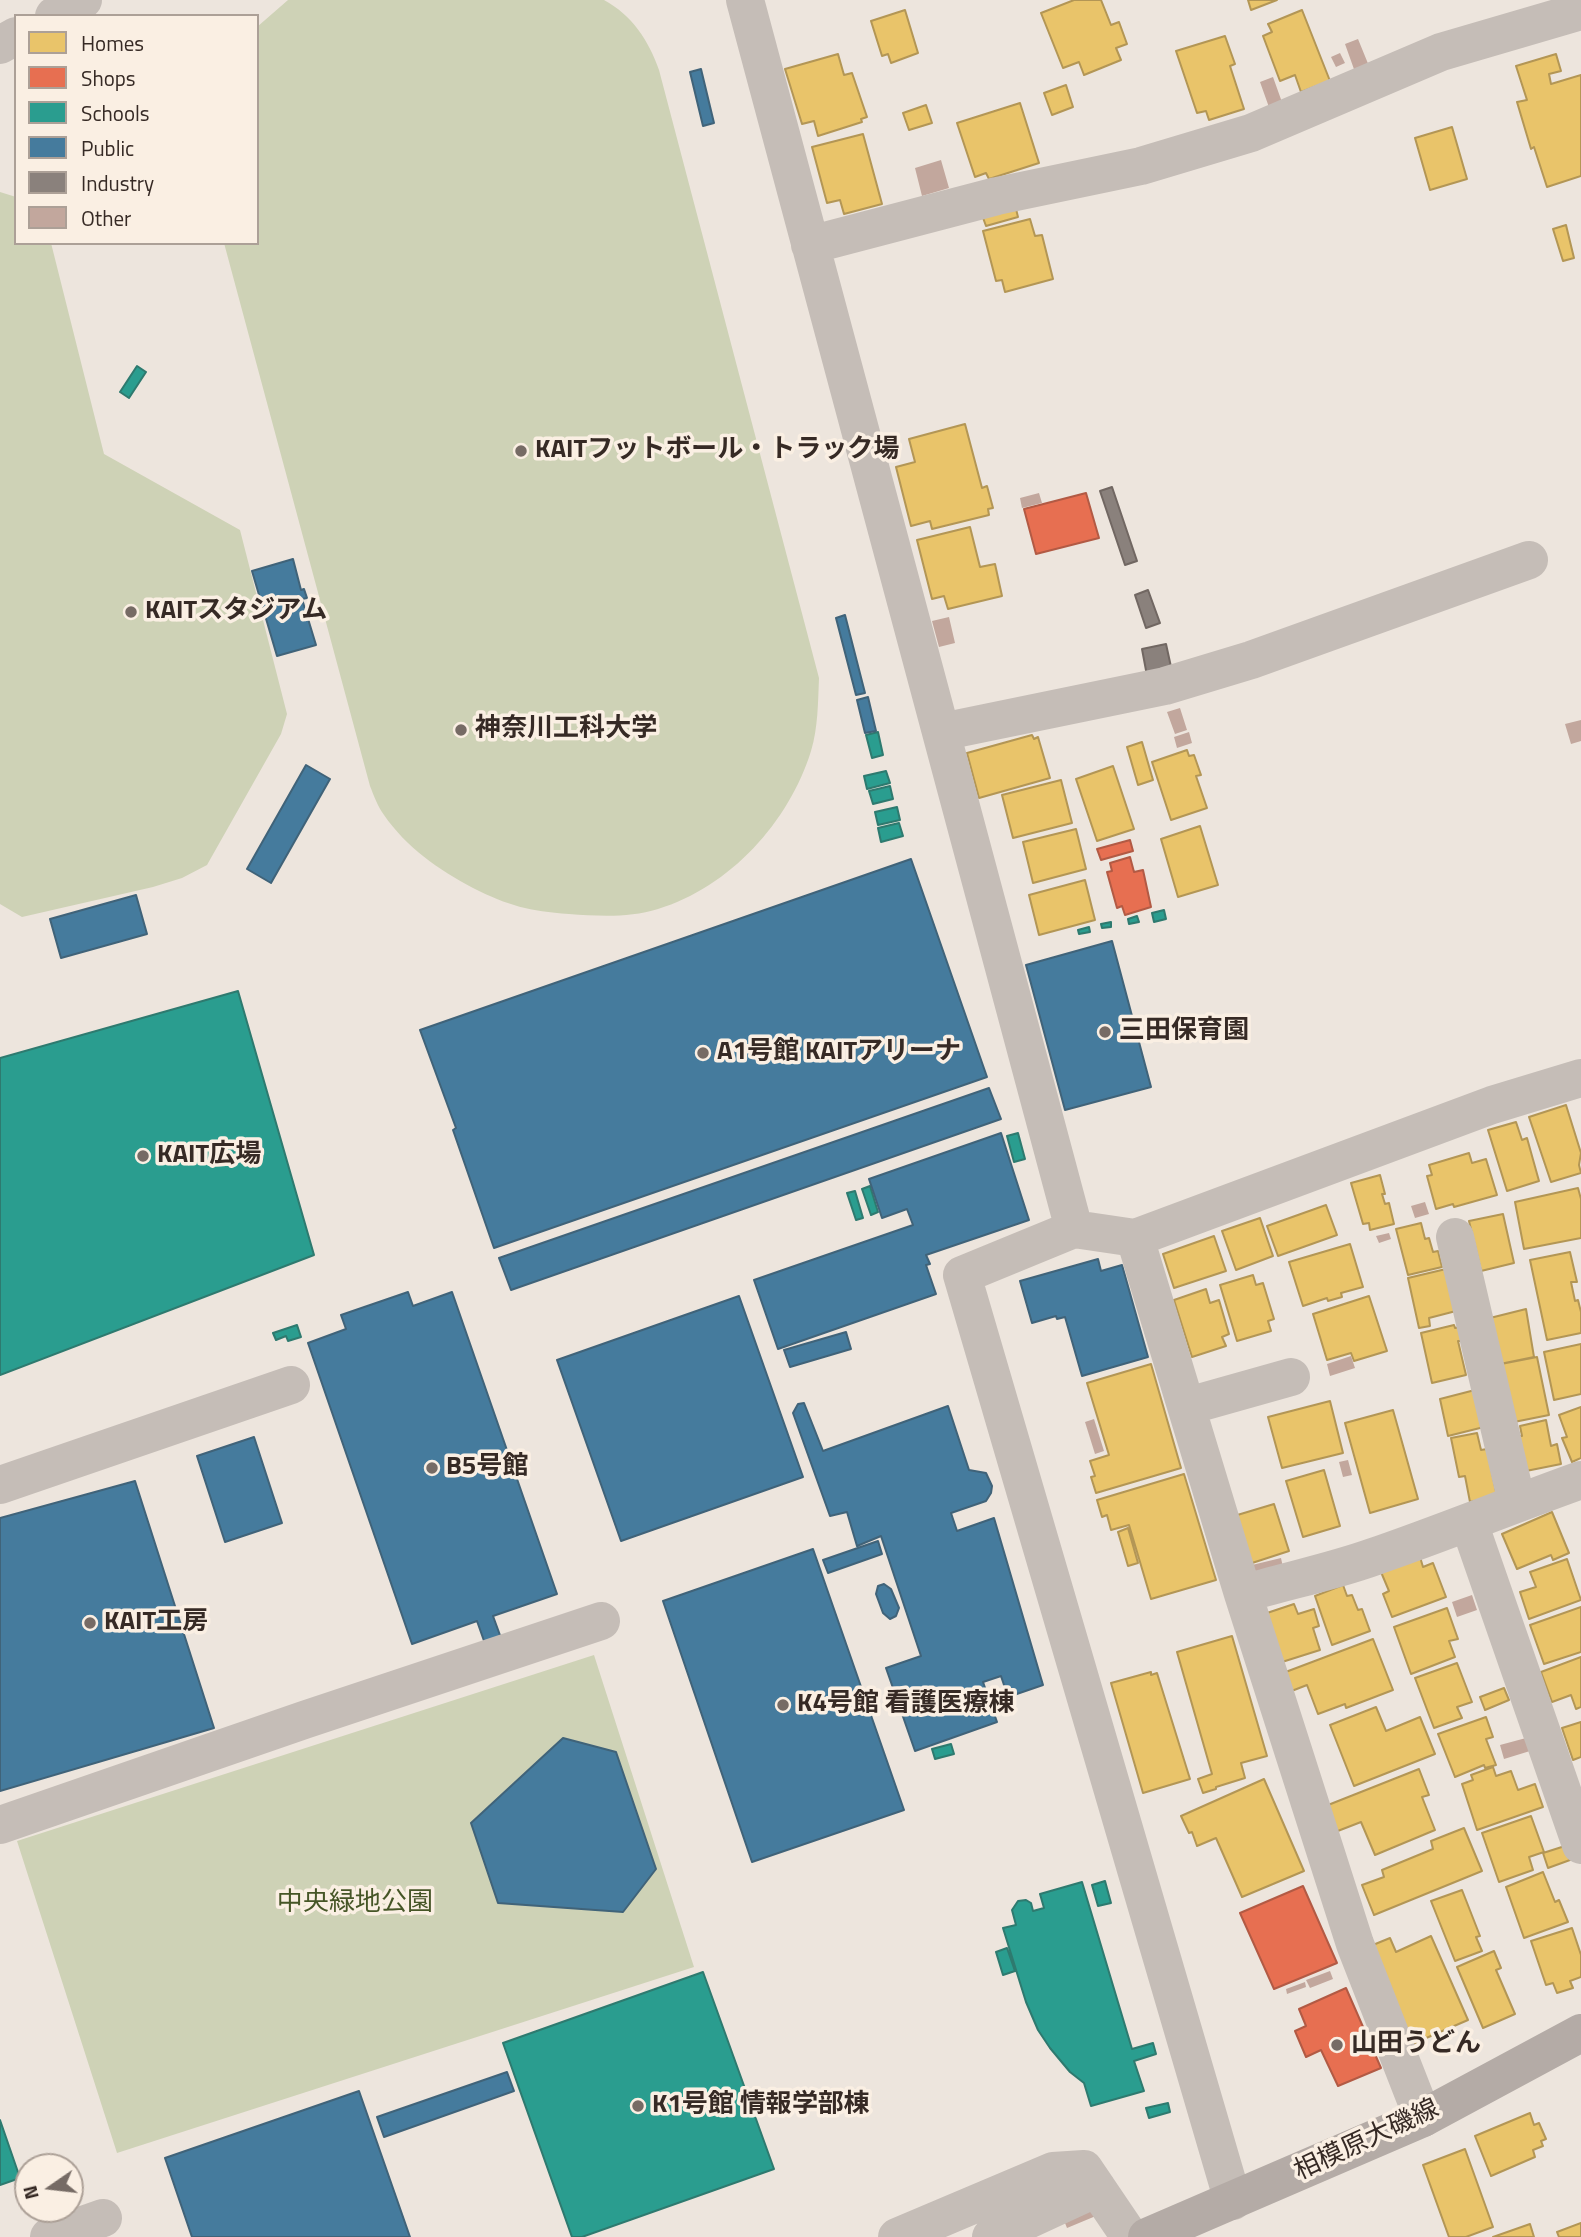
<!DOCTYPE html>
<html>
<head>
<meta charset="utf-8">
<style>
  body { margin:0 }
  #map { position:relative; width:1581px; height:2237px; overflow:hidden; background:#ede5dd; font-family:"Titillium Web",sans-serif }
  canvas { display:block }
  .legend { position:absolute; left:14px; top:14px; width:245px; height:231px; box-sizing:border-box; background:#faefe3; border:2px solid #aca097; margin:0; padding:9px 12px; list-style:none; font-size:21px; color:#362a25 }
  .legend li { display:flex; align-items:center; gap:14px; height:35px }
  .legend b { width:35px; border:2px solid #aca097 }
  .north { position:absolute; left:14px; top:2153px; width:70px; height:70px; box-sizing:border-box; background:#faefe3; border:2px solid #aca097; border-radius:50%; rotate:256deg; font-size:19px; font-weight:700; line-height:28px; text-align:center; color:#362a25 }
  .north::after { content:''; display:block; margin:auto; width:24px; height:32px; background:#766b65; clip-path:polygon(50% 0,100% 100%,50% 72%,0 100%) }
</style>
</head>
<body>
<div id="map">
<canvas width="1581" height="2237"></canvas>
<ul class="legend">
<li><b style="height:19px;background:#e9c46a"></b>Homes</li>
<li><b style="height:19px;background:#e76f51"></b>Shops</li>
<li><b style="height:19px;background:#2a9d8f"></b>Schools</li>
<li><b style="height:19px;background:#457b9d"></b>Public</li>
<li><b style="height:19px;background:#8a817c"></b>Industry</li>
<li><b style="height:19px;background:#c2a79d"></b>Other</li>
</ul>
<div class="north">N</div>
</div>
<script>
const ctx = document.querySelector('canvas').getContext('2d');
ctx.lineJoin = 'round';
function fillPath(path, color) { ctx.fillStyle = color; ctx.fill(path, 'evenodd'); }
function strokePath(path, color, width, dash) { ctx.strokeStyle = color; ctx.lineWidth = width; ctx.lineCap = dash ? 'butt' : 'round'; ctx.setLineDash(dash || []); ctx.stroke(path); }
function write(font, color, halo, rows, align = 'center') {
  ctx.font = font + ' "Titillium Web","Noto Sans JP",sans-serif'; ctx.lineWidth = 7; ctx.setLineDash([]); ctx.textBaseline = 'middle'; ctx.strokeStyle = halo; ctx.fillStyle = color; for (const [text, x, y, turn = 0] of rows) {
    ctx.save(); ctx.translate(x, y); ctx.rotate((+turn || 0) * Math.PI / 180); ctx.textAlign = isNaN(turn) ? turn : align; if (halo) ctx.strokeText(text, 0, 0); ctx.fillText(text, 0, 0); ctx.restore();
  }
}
const green = new Path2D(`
  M288,0H604C632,15 649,41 659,70L819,678C818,702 818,728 811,751C789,822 730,887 658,909C629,918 598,916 569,914C529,911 509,906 473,888C439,870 406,847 384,815C378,807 374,796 370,786L224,243H257V27Z
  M0,192L16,197V243H51L104,454L240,530L287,714L281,734L207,865L182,878L153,887L22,917L0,904Z
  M594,1655L694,1967L117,2153L17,1841Z`);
const homes = new Path2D(`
  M1074,0H1101L1111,25L1119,22L1127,44L1116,48L1121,60L1084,75L1079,62L1063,68L1041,13Z
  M1248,0H1277L1251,10Z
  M905,10L918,53L891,63L888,54L882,56L871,21Z
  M1302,10L1330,81L1301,92L1295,75L1280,81L1263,36L1272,32L1268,24Z
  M1225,36L1235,64L1230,66L1244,109L1209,120L1206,111L1197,113L1176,51Z
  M838,54L844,75L852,73L867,117L861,119L862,122L818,136L814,121L802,124L785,69Z
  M1556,54L1561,71L1549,74L1551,84L1581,75V176L1547,187L1534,147L1531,149L1517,102L1527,100L1516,66Z
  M1066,85L1073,107L1052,115L1044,93Z
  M1020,103L1039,163L989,179L986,173L975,177L957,123Z
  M926,105L932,123L909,130L903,113Z
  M1452,127L1467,179L1430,190L1415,138Z
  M863,134L882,204L844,214L840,200L827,203L812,147Z
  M1015,205L1018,217L986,226L982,215Z
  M1030,219L1035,236L1042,235L1053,279L1005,292L1002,280L996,281L983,231Z
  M1566,225L1574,258L1563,261L1553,229Z
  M965,424L982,488L987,486L993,508L988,509L989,515L932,529L930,521L911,526L896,467L915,462L909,439Z
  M970,527L980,567L995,564L1002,596L948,609L944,596L932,599L917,540Z
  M1032,735L1034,739L1038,737L1050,778L979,798L967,753Z
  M1142,742L1153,780L1138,785L1127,747Z
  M1187,750L1189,756L1194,755L1201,775L1196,776L1207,808L1171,820L1152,762Z
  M1113,766L1134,829L1097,841L1076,779Z
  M1061,780L1072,823L1013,838L1002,795Z
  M1200,826L1218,885L1178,897L1161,839Z
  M1076,829L1086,869L1033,883L1023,842Z
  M1085,880L1095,920L1039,935L1029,895Z
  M1566,1105L1581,1153L1579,1165L1581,1173L1551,1182L1529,1117Z
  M1516,1122L1522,1140L1527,1138L1539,1181L1507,1191L1488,1130Z
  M1469,1153L1472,1163L1486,1159L1497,1195L1454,1207L1453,1204L1436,1209L1427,1176L1432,1175L1429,1165Z
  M1380,1175L1385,1194H1382L1385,1204L1389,1203L1394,1224L1370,1230L1369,1223L1363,1224L1351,1183Z
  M1578,1188L1581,1199V1238L1524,1249L1515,1202Z
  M1326,1205L1337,1235L1278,1256L1267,1226Z
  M1503,1214L1514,1263L1481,1271L1469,1221Z
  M1260,1218L1273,1256L1236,1270L1222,1231Z
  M1421,1223L1425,1239L1429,1238L1433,1252L1438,1251L1442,1267L1408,1275L1396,1229Z
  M1214,1236L1226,1271L1174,1288L1163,1254Z
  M1350,1244L1363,1287L1341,1293L1342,1297L1328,1301L1327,1298L1303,1306L1289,1262Z
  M1570,1252L1577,1282H1571L1575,1301L1578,1300L1581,1312V1333L1547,1340L1530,1260Z
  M1446,1269L1456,1311L1429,1318L1430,1326L1419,1328L1408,1278Z
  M1253,1275L1256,1285L1263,1283L1274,1319L1268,1321L1271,1331L1237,1341L1220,1285Z
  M1206,1289L1210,1303L1219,1300L1229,1334L1222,1337L1226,1346L1192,1357L1174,1300Z
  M1369,1296L1387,1351L1354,1361L1351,1353L1327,1360L1313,1314Z
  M1526,1309L1534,1357L1500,1364L1490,1318Z
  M1454,1325L1455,1328L1461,1327L1464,1341H1458L1466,1375L1432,1383L1421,1333Z
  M1581,1344V1394L1554,1400L1544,1352Z
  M1537,1357L1549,1415L1514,1422L1501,1364Z
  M1151,1364L1181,1468L1096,1493L1091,1477L1095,1476L1090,1461L1109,1455L1087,1383Z
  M1475,1390L1484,1427L1448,1436L1440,1399Z
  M1330,1401L1343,1453L1282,1468L1268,1417Z
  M1581,1407V1458L1572,1462L1562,1438L1567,1437L1559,1415Z
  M1393,1410L1418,1499L1370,1513L1345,1423Z
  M1546,1420L1551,1446L1557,1444L1561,1464L1526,1471L1519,1436H1522L1520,1426Z
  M1477,1433L1481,1450L1487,1449L1497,1496L1470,1502L1465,1476L1459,1477L1451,1438Z
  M1324,1470L1340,1526L1303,1537L1286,1481Z
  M1184,1474L1216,1580L1151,1599L1129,1525L1111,1530L1107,1515L1102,1517L1097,1500Z
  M1274,1504L1289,1551L1249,1564L1234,1516Z
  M1552,1512L1569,1553L1553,1560L1551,1555L1517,1569L1502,1534Z
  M1128,1528L1138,1563L1128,1566L1118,1532Z
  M1420,1557L1423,1567L1433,1563L1446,1597L1392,1617L1383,1594L1389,1591L1381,1572Z
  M1567,1559L1581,1600L1529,1619L1520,1592L1536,1587L1530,1572Z
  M1343,1585L1347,1596L1352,1595L1358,1610L1362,1609L1370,1631L1332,1645L1315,1596Z
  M1294,1604L1298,1614L1314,1609L1319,1626L1313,1628L1320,1650L1282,1662L1267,1613Z
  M1581,1607V1652L1544,1664L1530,1625Z
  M1447,1608L1458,1639L1449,1641L1455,1657L1411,1674L1394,1627Z
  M1232,1636L1267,1756L1241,1763L1245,1778L1216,1787V1789L1203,1793L1198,1779L1212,1774L1177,1652Z
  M1373,1639L1393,1690L1346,1708L1345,1704L1318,1714L1307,1685L1289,1692L1283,1673Z
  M1581,1657V1707L1576,1709L1571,1695L1552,1702L1541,1672Z
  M1457,1663L1472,1702L1457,1707L1462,1718L1434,1728L1415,1678Z
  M1151,1672V1675L1157,1673L1190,1779L1143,1793L1111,1683Z
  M1504,1688L1509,1700L1485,1710L1480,1697Z
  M1376,1707L1386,1731L1420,1717L1435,1754L1354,1786L1330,1725Z
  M1486,1717L1493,1737L1486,1739L1496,1765L1485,1768L1484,1765L1455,1777L1438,1734Z
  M1581,1722V1757L1573,1760L1562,1728Z
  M1493,1767L1496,1776L1511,1771L1518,1790L1535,1784L1543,1807L1477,1830L1462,1784L1473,1780L1471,1775Z
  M1419,1769L1429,1795L1422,1797L1435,1830L1375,1855L1361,1822L1330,1834L1323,1807Z
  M1264,1779L1304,1871L1242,1897L1216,1838L1197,1846L1192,1832L1189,1833L1181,1816Z
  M1531,1816L1544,1852L1529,1857L1533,1870L1499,1882L1482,1833Z
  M1464,1828L1482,1871L1374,1915L1362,1885L1384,1877L1382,1870L1433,1849L1431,1841Z
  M1565,1846L1570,1860L1548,1868L1543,1853Z
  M1543,1872L1555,1902L1559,1900L1568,1922L1524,1938L1506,1887Z
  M1462,1890L1480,1936L1476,1937L1482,1951L1455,1961L1431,1901Z
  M1572,1928L1581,1955V1977L1570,1981L1573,1988L1557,1993L1553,1983L1546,1985L1531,1941Z
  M1431,1936L1468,2020L1410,2045L1368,1947L1390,1938L1396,1952Z
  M1494,1951L1501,1968L1496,1970L1515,2014L1483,2028L1457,1967Z
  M1530,2113L1534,2125L1539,2123L1546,2139L1541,2141L1543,2146L1533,2150L1535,2157L1491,2176L1475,2136Z
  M1465,2149L1493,2227L1466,2237H1449L1423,2165Z
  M1581,2223V2237H1559L1557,2232Z
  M1530,2224L1534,2237H1493Z`);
const shops = new Path2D(`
  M1086,493L1099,538L1036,554L1024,509Z
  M1130,840L1133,851L1101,860L1097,849Z
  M1130,857L1134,872L1143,870L1151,907L1125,915L1122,906L1117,908L1107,872L1112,871L1110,863Z
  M1303,1886L1337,1963L1274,1989L1240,1913Z
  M1346,1988L1381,2068L1338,2086L1321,2050L1306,2057L1295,2031L1306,2026L1299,2009Z`);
const schools = new Path2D(`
  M137,366L146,372L129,398L120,392Z
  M878,732L883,755L872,758L866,735Z
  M886,771L890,783L867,789L864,776Z
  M890,786L893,799L873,804L869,791Z
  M897,807L900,820L878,825L875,812Z
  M899,823L903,836L881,842L878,828Z
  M1164,910L1166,919L1154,922L1152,913Z
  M1137,916L1139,922L1129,924L1128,919Z
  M1111,922V927L1102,928L1101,924Z
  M1089,927L1090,932L1079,934L1078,930Z
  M238,991L314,1255L0,1375V1058Z
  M1018,1133L1025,1159L1014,1162L1007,1136Z
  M870,1186L878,1212L871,1215L862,1189Z
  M855,1191L863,1218L856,1220L847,1193Z
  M297,1325L301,1337L288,1341L286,1336L276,1340L273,1333Z
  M951,1744L954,1754L935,1759L932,1749Z
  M1105,1881L1111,1903L1098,1906L1092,1885Z
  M1082,1882L1132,2049L1153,2043L1156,2054L1134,2061L1144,2091L1091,2106L1084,2083L1070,2072L1050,2048L1038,2030L1026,2002L1003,1928L1016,1925L1012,1910L1018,1901L1026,1900L1031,1903L1033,1911L1044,1908L1040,1894Z
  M1007,1948L1015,1971L1003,1975L996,1952Z
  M703,1972L774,2169L582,2237H572L503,2043Z
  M1168,2103L1170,2112L1149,2118L1146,2108Z
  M0,2120L20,2178L0,2185Z`);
const public = new Path2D(`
  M701,69L714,123L703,126L690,72Z
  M293,559L301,590L304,589L307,598L302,599L316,645L277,656L252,571Z
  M845,615L865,693L856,695L836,618Z
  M868,697L876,731L865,733L857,700Z
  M306,765L330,779L271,883L247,869Z
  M911,859L987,1077L494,1248L453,1130L456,1128L420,1030Z
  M136,895L147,934L61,958L50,919Z
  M1112,941L1151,1087L1065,1110L1026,965Z
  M989,1088L1001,1119L511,1290L499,1258Z
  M1001,1133L1029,1220L926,1255L930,1264L926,1265L936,1294L778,1349L754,1280L913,1225L907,1209L882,1218L869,1179Z
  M1098,1259L1101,1271L1122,1265L1148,1357L1082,1376L1065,1317L1057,1319L1056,1316L1032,1323L1020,1281Z
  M408,1292L413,1306L452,1292L557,1594L493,1616L505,1649L489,1655L477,1621L412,1644L308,1343L346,1329L341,1315Z
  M739,1296L803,1477L621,1541L557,1360Z
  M846,1332L851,1349L790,1367L784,1350Z
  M804,1403L823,1451L948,1406L969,1470L986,1473L992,1486L991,1493L986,1501L951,1513L957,1531L994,1518L1043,1685L1008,1697L1001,1676L983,1682L997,1722L915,1751L886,1668L921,1656L881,1536L857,1546L847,1512L830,1516L793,1413L798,1404Z
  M254,1437L282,1523L225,1542L197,1456Z
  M135,1481L214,1728L0,1791V1518Z
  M878,1541L882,1554L828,1573L823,1560Z
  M813,1549L904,1810L752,1862L663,1601Z
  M884,1584L891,1589L899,1608L896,1616L890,1619L883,1613L876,1594L878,1586Z
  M563,1738L616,1752L656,1869L623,1912L498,1903L471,1823Z
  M507,2072L514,2091L384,2137L377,2117Z
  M359,2091L410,2237H192L165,2158Z`);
const industry = new Path2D(`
  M1112,487L1137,561L1125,565L1100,491Z
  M1148,590L1160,623L1146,628L1135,595Z
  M1166,644L1173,676L1148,681L1142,649Z`);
const building = new Path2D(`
  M1358,39L1369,66L1355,72L1345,44Z
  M1340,53L1345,63L1336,67L1331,57Z
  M1273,77L1283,105L1270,110L1260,82Z
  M941,160L949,188L922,196L915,168Z
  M1039,493L1042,503L1022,508L1020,498Z
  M949,617L955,643L939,647L932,621Z
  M1180,708L1187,730L1175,734L1167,712Z
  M1581,720V741L1571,744L1565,724Z
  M1189,732L1192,743L1177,748L1174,737Z
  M1425,1202L1429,1214L1415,1218L1411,1206Z
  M1389,1233L1391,1239L1379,1243L1376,1236Z
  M1351,1356L1355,1368L1330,1376L1327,1364Z
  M1094,1419L1104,1451L1095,1454L1085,1422Z
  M1348,1460L1352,1475L1343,1477L1339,1462Z
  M1281,1558L1284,1572L1256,1579L1252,1565Z
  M1472,1595L1477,1610L1457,1617L1452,1602Z
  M1526,1738L1530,1751L1504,1759L1500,1745Z
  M1330,1971L1333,1979L1310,1988L1306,1980Z
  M1305,1982L1306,1987L1287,1994L1286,1989Z
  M1099,2204L1103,2213L1067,2228L1063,2218Z`);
const minor = new Path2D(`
  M745,0L1074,1229
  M54,16L83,0
  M0,45L16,36
  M810,245L997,196L1141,166L1251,133L1441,52L1581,11
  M941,732L1165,686L1251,660L1529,560
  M1455,1237L1517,1503
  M1135,1238L1243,1594L1355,1944L1423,2118
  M1188,1406L1291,1377
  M0,1485L291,1385
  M1469,1523L1581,1845
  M1243,1594C1286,1581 1331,1572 1373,1557C1443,1533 1511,1505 1581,1480
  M0,1825L304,1720L601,1621
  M1233,2201L962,1275L1074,1229L1135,1238L1492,1105L1581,1078
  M49,2237L103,2218
  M897,2237L1053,2171L1084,2169L1130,2237
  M991,2237L1097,2188`);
const major = new Path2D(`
  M1147,2237L1423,2118L1581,2033`);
const markers = [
  [521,451,7,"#766b65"],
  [131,612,7,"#766b65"],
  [461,730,7,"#766b65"],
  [1105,1032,7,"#766b65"],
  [703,1053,7,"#766b65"],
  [143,1156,7,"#766b65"],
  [432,1468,7,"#766b65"],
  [90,1623,7,"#766b65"],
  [783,1705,7,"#766b65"],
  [1337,2045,7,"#766b65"],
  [638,2106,7,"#766b65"]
];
const poiNames = [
  ["KAITフットボール・トラック場",535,451],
  ["KAITスタジアム",145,612],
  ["神奈川工科大学",475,730],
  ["三田保育園",1119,1032],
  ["A1号館 KAITアリーナ",717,1053],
  ["KAIT広場",157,1156],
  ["B5号館",446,1468],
  ["KAIT工房",104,1623],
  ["K4号館 看護医療棟",797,1705],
  ["山田うどん",1351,2045],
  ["K1号館 情報学部棟",652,2106]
];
const parkNames = [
  ["中央緑地公園",355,1904]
];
const streetNames = [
  ["相模原大磯線",1367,2141,-25]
];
fillPath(green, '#ced2b6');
fillPath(homes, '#e9c46a');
strokePath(homes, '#b39655', 2);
fillPath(shops, '#e76f51');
strokePath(shops, '#b25a44', 2);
fillPath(schools, '#2a9d8f');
strokePath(schools, '#2e7a6f', 2);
fillPath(public, '#457b9d');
strokePath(public, '#406379', 2);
fillPath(industry, '#8a817c');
strokePath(industry, '#716762', 2);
fillPath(building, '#c2a79d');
strokePath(minor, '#c5bdb7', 38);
strokePath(major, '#b4aba6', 38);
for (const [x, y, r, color] of markers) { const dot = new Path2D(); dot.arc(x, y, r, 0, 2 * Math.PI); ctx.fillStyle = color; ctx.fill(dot); strokePath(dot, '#faefe3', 2.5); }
write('bold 26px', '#362a25', '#faefe3', poiNames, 'left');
write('26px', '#465627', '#faefe3', parkNames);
write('26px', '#362a25', '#faefe3', streetNames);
</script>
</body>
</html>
